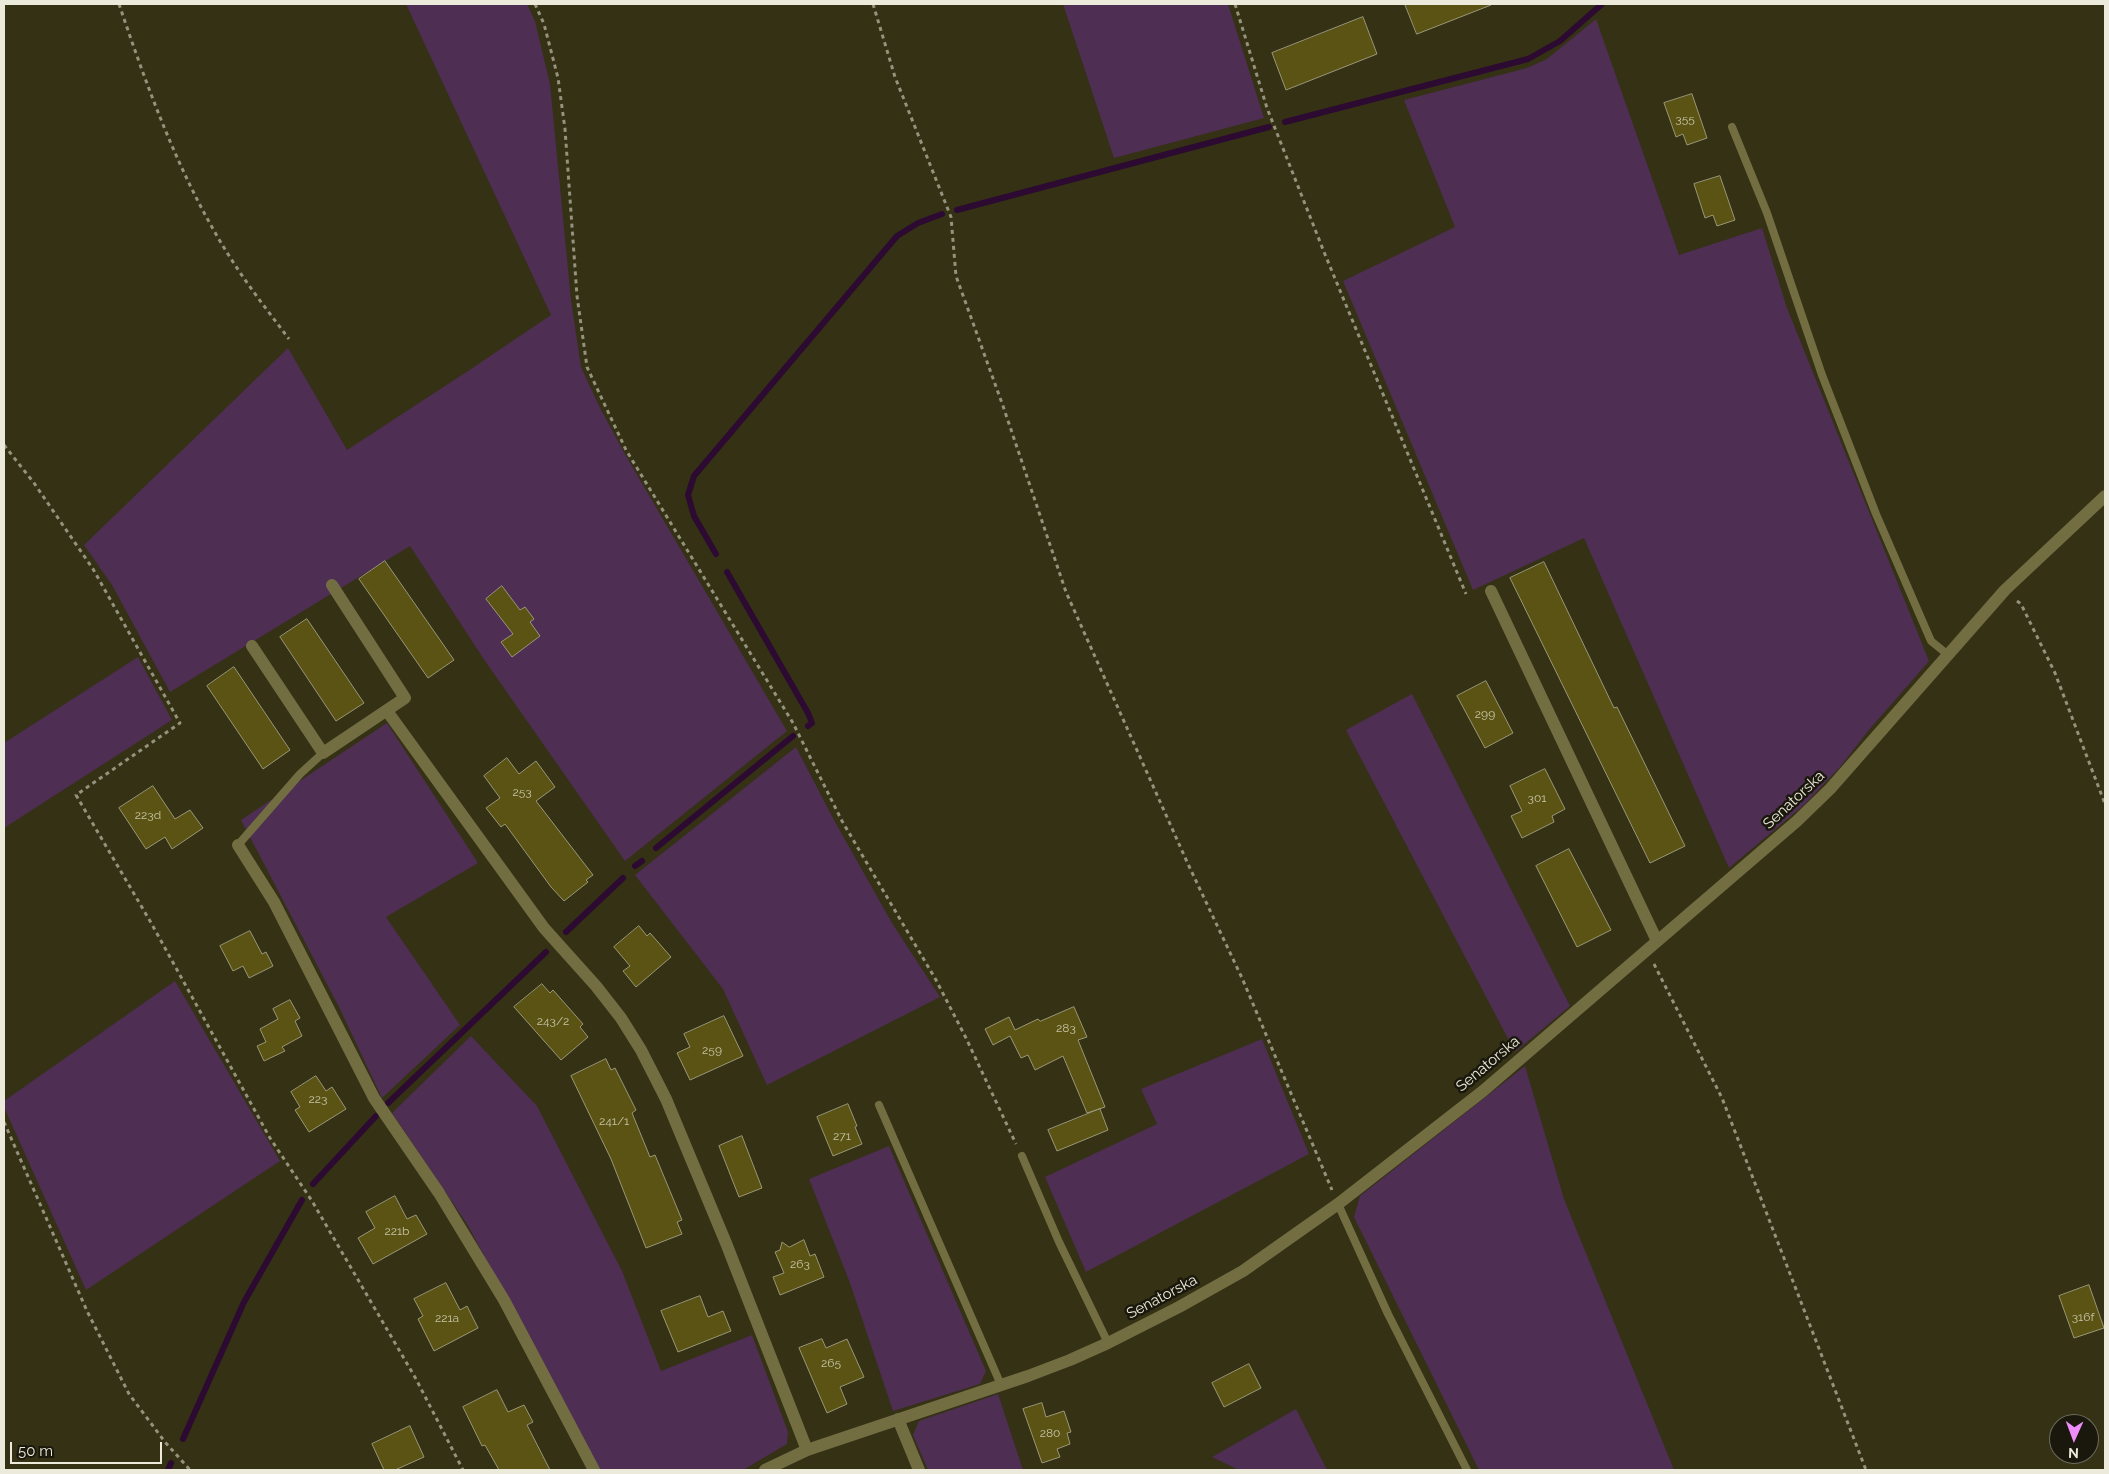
<!DOCTYPE html>
<html>
<head>
<meta charset="utf-8">
<style>
  body { margin:0 }
  #map { position:relative; width:2109px; height:1474px; overflow:hidden; background:#343115; font-family:Raleway,sans-serif }
  canvas { display:block }
  .frame { position:absolute; inset:0; border:5px solid #eceada; pointer-events:none }
  .north { position:absolute; left:2049px; top:1414px; width:50px; height:50px; box-sizing:border-box; background:#1a180c; border:1px solid #6e6c5e; border-radius:50%; rotate:182deg; font-size:14px; font-weight:700; line-height:20px; text-align:center; color:#eceada }
  .north::after { content:''; display:block; margin:auto; width:18px; height:22px; background:#ed8cfa; clip-path:polygon(50% 0,100% 100%,50% 72%,0 100%) }
  .scale { position:absolute; left:10px; top:1442px; width:152px; height:22px; box-sizing:border-box; border:2px solid #eceada; border-top:0; padding-left:6px; font-size:15px; line-height:18px; white-space:nowrap; color:#eceada; -webkit-text-stroke:4px #1a180c; paint-order:stroke }
</style>
</head>
<body>
<div id="map">
<canvas width="2109" height="1474"></canvas>
<div class="frame"></div>
<div class="north">N</div>
<div class="scale">50 m</div>
</div>
<script>
const ctx = document.querySelector('canvas').getContext('2d');
ctx.lineJoin = 'round';
function fillPath(path, color) { ctx.fillStyle = color; ctx.fill(path, 'evenodd'); }
function strokePath(path, color, width, dash) { ctx.strokeStyle = color; ctx.lineWidth = width; ctx.lineCap = dash ? 'butt' : 'round'; ctx.setLineDash(dash || []); ctx.stroke(path); }
function write(font, color, halo, rows, align = 'center') {
  ctx.font = font + ' Raleway,sans-serif'; ctx.lineWidth = 5; ctx.setLineDash([]); ctx.textBaseline = 'middle'; ctx.strokeStyle = halo; ctx.fillStyle = color; for (const [text, x, y, turn = 0] of rows) {
    ctx.save(); ctx.translate(x, y); ctx.rotate((+turn || 0) * Math.PI / 180); ctx.textAlign = isNaN(turn) ? turn : align; if (halo) ctx.strokeText(text, 0, 0); ctx.fillText(text, 0, 0); ctx.restore();
  }
}
const green = new Path2D(`
  M406,4H527L535,21L550,84L571,300L581,367L599,406L626,456L787,731L625,861L483,658L410,546L170,692L112,585L84,545L288,348L347,450L471,369L551,315Z
  M1063,4H1228L1264,118L1114,158Z
  M1596,19L1679,255L1762,228L1787,308L1929,661L1868,731L1840,767L1804,805L1729,868L1584,538L1473,590L1343,281L1455,227L1404,100L1527,68L1547,59Z
  M138,657L172,720L4,828V743Z
  M1412,694L1570,1006L1515,1052L1346,730Z
  M387,723L478,863L386,917L460,1025L382,1098L339,1007L241,820Z
  M796,747L835,822L892,923L940,997L767,1085L723,989L635,875Z
  M175,981L280,1161L86,1290L4,1107V1101Z
  M471,1036L537,1106L622,1271L661,1371L752,1335L788,1432L787,1444L743,1470H600L467,1224L392,1113Z
  M1262,1039L1309,1154L1086,1272L1045,1177L1157,1124L1141,1089Z
  M1525,1066L1564,1199L1674,1470H1479L1354,1217L1360,1196Z
  M889,1146L986,1371L980,1384L893,1411L850,1283L809,1179Z
  M998,1394L1023,1470H928L913,1435L919,1421Z
  M1296,1409L1327,1470H1239L1212,1457Z`);
const stream = new Path2D(`
  M1285,122L1528,59L1560,41L1602,4
  M957,210L1269,127
  M716,554L694,516L688,495L694,476L897,236L918,223L942,214
  M727,572L808,713L812,723L808,726
  M656,848L793,736
  M635,866L642,861
  M566,932L623,878
  M388,1103L546,952
  M313,1184L376,1116
  M183,1439L244,1302L302,1200
  M168,1470L171,1463`);
const building = new Path2D(`
  M1405,4H1491V5L1417,34Z
  M1363,17L1377,54L1286,90L1272,53Z
  M1692,94L1707,138L1687,145L1683,134L1676,137L1664,103Z
  M1720,176L1735,220L1717,226L1713,215L1705,218L1694,184Z
  M385,561L454,660L428,678L359,579Z
  M1544,562L1614,708L1617,707L1685,846L1650,863L1510,578Z
  M502,586L520,610L525,607L534,619L530,622L540,636L512,657L501,642L513,634L486,599Z
  M307,619L364,703L336,721L280,637Z
  M234,667L290,750L263,769L207,686Z
  M1486,681L1513,733L1485,748L1457,696Z
  M507,758L519,774L536,761L555,787L536,801L593,875L586,880L588,882L564,901L551,887L505,824L501,827L486,808L500,798L484,776Z
  M1545,769L1565,809L1552,816L1554,822L1522,838L1511,816L1522,811L1510,786Z
  M153,786L175,819L190,810L203,828L172,849L165,837L146,849L119,808Z
  M1569,849L1611,930L1577,947L1536,866Z
  M639,926L647,936L650,933L671,957L636,987L623,971L630,966L614,947Z
  M250,931L262,954L266,952L273,966L249,978L243,966L233,971L220,946Z
  M542,984L550,993L553,990L583,1024L580,1027L588,1037L561,1060L514,1007Z
  M290,1000L300,1018L295,1021L302,1036L282,1047L285,1051L264,1061L257,1046L266,1042L260,1029L278,1019L273,1009Z
  M1074,1007L1087,1037L1078,1040L1105,1107L1087,1113L1063,1056L1035,1070L1028,1055L1021,1058L1010,1036L993,1045L985,1029L1009,1017L1015,1030L1038,1019L1040,1021Z
  M724,1016L743,1056L690,1080L677,1053L690,1047L684,1034Z
  M606,1059L611,1070L615,1068L636,1110L632,1113L650,1157L655,1155L682,1220L677,1222L682,1234L646,1248L611,1159L571,1076Z
  M316,1076L326,1091L332,1087L346,1109L309,1132L295,1110L300,1107L291,1092Z
  M848,1104L857,1126L855,1127L862,1144L833,1156L817,1117Z
  M1100,1109L1108,1130L1057,1151L1048,1130Z
  M742,1136L762,1188L739,1197L719,1146Z
  M395,1196L407,1219L416,1215L427,1234L373,1264L358,1238L375,1228L366,1212Z
  M804,1240L810,1256L815,1254L824,1277L780,1295L773,1277L784,1273L775,1252L780,1250L782,1242L789,1247Z
  M446,1283L460,1310L467,1306L478,1328L434,1351L418,1319L423,1316L414,1299Z
  M2089,1285L2104,1328L2074,1338L2059,1296Z
  M700,1296L708,1317L723,1311L731,1331L678,1352L661,1311Z
  M822,1339L826,1348L847,1339L864,1377L840,1387L847,1404L827,1413L799,1348Z
  M1249,1364L1261,1388L1224,1407L1212,1383Z
  M497,1390L508,1412L524,1405L533,1422L527,1425L550,1470H499L485,1445L482,1446L463,1407Z
  M1042,1403L1046,1417L1064,1411L1071,1432L1067,1433L1070,1444L1057,1449L1060,1457L1042,1463L1023,1409Z
  M410,1426L424,1457L395,1470H384L372,1444Z`);
const path = new Path2D(`
  M119,4C149,93 183,186 235,265C252,291 271,315 289,339
  M535,4L544,24L558,78L565,129L577,296L587,367L626,450L793,723L842,821L936,980L966,1038L1016,1144
  M873,4L895,77L951,217L956,276L1003,406L1066,592L1188,864L1242,978L1332,1190
  M1235,4L1267,108L1324,252L1466,594
  M4,445L34,483L93,569L180,723L76,795L150,921L270,1138L312,1201L416,1379L463,1470
  M2017,601L2021,604L2055,673L2105,804
  M1654,964L1722,1098L1866,1470
  M4,1122L87,1311L129,1394L165,1442L190,1470`);
const lane = new Path2D(`
  M1732,127L1767,213L1822,375L1876,514L1931,641L1947,654
  M238,845L300,774L323,753
  M879,1105L1001,1385
  M1022,1156L1059,1242L1108,1343
  M1338,1204L1388,1314L1467,1470`);
const street = new Path2D(`
  M1491,591L1657,941
  M252,646L323,753L405,698L332,585
  M387,711L544,928L596,986L621,1018L641,1050L666,1099L726,1243L807,1450
  M238,845L274,902L374,1098L439,1193L504,1300L594,1470
  M898,1419L919,1470
  M765,1470L807,1450L1028,1376L1070,1360L1108,1343L1179,1307L1243,1271L1338,1204L1483,1091L1797,821L1830,789L2005,590L2105,496`);
const numberNames = [
  ["355",1685,119],
  ["299",1485,714],
  ["253",522,792],
  ["301",1537,798],
  ["223d",148,815],
  ["243/2",553,1021],
  ["283",1066,1028],
  ["259",712,1050],
  ["223",318,1099],
  ["241/1",614,1121],
  ["271",842,1136],
  ["221b",397,1231],
  ["263",800,1264],
  ["316f",2083,1317],
  ["221a",447,1318],
  ["265",831,1363],
  ["280",1050,1433]
];
const streetNames = [
  ["Senatorska",1794,800,-43],
  ["Senatorska",1488,1064,-40],
  ["Senatorska",1162,1297,-28]
];
fillPath(green, '#4e2e52');
strokePath(stream, '#2c0a31', 6);
fillPath(building, '#5a5314');
strokePath(building, '#9a9778', 1);
strokePath(path, '#95927d', 3, [4, 4]);
strokePath(lane, '#736e42', 8);
strokePath(street, '#736e42', 12);
write('12px', '#c8c4a8', null, numberNames);
write('15px', '#eceada', '#1a180c', streetNames);
</script>
</body>
</html>
